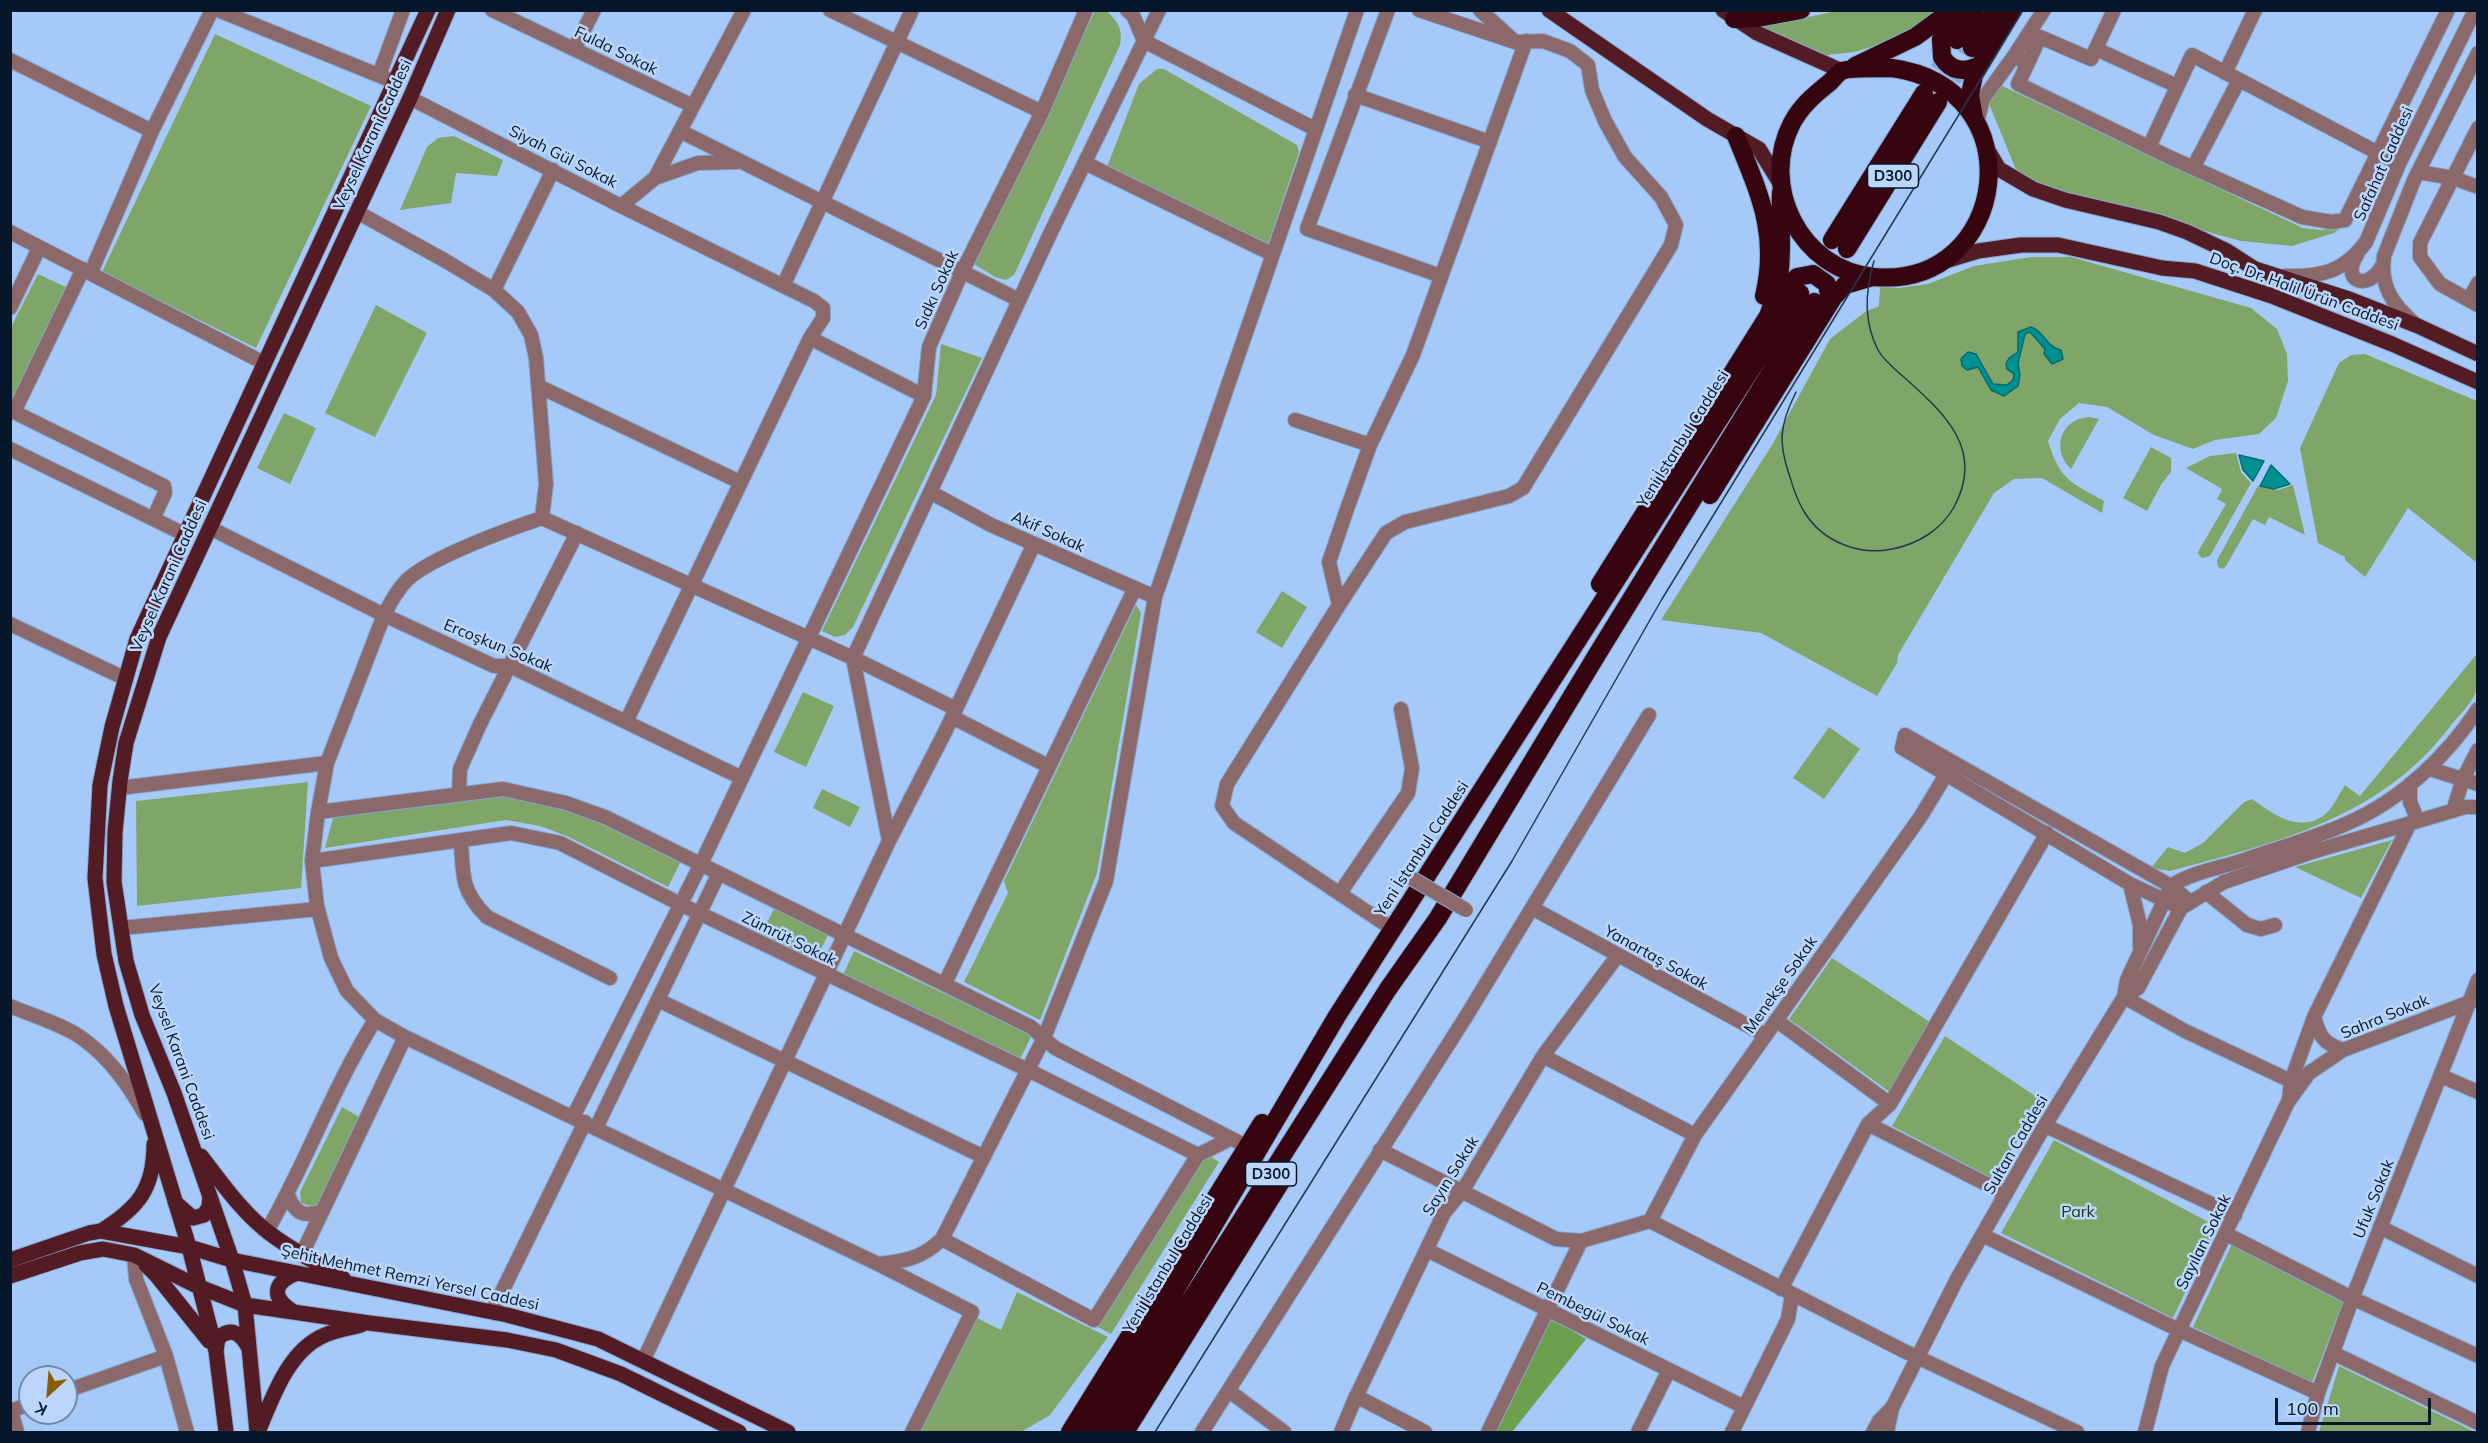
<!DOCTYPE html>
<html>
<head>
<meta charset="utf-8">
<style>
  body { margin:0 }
  #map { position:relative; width:2488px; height:1443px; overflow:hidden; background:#a5caf9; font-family:Mulish,sans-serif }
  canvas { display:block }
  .frame { position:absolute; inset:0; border:12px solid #06162b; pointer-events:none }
  .north { position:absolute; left:18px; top:1365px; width:60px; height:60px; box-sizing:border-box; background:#bbd6fa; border:2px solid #7389a7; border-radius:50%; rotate:206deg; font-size:16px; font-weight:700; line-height:24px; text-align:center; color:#06162b }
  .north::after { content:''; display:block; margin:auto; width:21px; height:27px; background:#8b5d02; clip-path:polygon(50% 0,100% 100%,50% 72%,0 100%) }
  .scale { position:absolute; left:2275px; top:1398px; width:156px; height:27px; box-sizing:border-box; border:3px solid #06162b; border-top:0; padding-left:8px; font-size:18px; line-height:21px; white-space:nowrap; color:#06162b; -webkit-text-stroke:4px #bbd6fa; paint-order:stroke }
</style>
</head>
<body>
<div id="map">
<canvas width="2488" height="1443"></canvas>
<div class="frame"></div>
<div class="north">K</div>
<div class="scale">100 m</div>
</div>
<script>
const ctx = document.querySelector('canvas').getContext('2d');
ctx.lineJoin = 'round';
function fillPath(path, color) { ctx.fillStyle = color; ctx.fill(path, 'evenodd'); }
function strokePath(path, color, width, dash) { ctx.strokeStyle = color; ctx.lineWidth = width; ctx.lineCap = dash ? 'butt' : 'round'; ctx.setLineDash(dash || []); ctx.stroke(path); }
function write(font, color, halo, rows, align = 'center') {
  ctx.font = font + ' Mulish,sans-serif'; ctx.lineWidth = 5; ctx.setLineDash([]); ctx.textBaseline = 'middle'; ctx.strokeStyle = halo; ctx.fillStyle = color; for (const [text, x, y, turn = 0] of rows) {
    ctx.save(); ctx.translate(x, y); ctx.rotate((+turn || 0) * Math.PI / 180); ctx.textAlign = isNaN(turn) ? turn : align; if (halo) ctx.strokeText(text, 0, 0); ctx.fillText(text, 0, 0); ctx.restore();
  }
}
const green = new Path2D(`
  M1095,11H1107C1118,22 1123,29 1120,45L1014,275L1006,280L995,277L974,264Z
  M1836,11H1938L1895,39L1855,52L1827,55L1814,54L1756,28L1758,25L1781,23Z
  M215,34L371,106L256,348L102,272Z
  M1157,69H1164L1297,145L1299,152L1267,248L1107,167L1139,84Z
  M1996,83L2303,228L2320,230L2342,227L2334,233L2292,246L2241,241L2037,185L2017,172L1987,99Z
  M454,136L503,160L497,176L456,173L451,203L400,210L427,147L438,138Z
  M2031,257H2071L2251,308L2277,329L2287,354L2288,381L2276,418L2259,434L2215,440L2193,449L2154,435L2107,407L2079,403L2060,419L2048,441C2060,480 2070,482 2104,501L2102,513L2042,478L2014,479L1994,493L1898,655L1897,663L1877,696L1761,633L1661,620L1772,445L1830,339L1865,312L1879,306L1880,287L1899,288L1928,284L1974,266Z
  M38,274L68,288L13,400L10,399V329Z
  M376,305L427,333L375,437L325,413Z
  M941,344L982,358L853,627L845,635L835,637L822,631L936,395Z
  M2365,354L2477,401V563L2408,508L2365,577L2345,560V557L2318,543L2300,448L2339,363L2351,355Z
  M284,413L316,428L290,484L257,468Z
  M2089,417L2099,419L2071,469C2051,450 2060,419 2089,417Z
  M2151,447L2171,458V472L2162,483L2147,511L2123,498Z
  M2236,453L2241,472L2251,483L2210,556L2202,558L2198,554L2199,550L2226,504L2217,499L2222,489L2186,468L2210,456Z
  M2293,485L2305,535L2269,517L2265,525L2253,519L2226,566L2223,569L2218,567L2217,560L2258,486L2278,490Z
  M1282,591L1307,607L1282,648L1256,632Z
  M1136,605L1141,613L1097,873L1040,1020L964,982L1008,893L1004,881Z
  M2475,656H2477C2477,666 2480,679 2477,688C2474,702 2457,717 2448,729C2379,819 2274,843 2170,871L2151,868L2168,847L2185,853L2203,843L2244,802L2252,799C2273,814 2298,833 2323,816C2332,810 2339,794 2345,785L2360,796Z
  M803,692L834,706L806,767L774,752Z
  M1829,727L1860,749L1824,799L1793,778Z
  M308,782L301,888L137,906L136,801Z
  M822,789L860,807L850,827L813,808Z
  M498,794L563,809L598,820L680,863L668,887L569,837L540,826L506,820L325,848L333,818Z
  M2392,840L2361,898L2295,867Z
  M774,909L828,935L815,961L761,934Z
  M854,951L1032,1035L1020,1059L843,975Z
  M1832,958L1933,1024L1891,1093L1789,1019Z
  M1945,1036L2040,1099L1996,1180L1892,1126Z
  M342,1107L361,1118L319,1203L313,1207L301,1203L300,1192Z
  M2054,1140L2216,1226L2173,1318L2001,1233Z
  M1204,1152L1219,1162L1111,1334L1096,1326Z
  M2232,1244L2344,1300L2312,1383L2193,1327Z
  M1017,1292L1108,1337L1050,1415L1021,1432H917L975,1317L1001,1330Z
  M2339,1366L2475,1432H2319Z`);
const forest = new Path2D(`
  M1552,1318L1586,1339L1512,1432H1495Z`);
const water = new Path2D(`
  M2031,327C2044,331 2046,347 2061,350L2063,359L2052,364L2044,354L2045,349L2030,332L2025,334L2018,363L2020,375L2018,386L2004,396L1991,390L1978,367L1967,370L1962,366L1961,359L1968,352L1976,354L1993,384L2007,385L2013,380L2014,374L2007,369L2006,364L2009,358L2018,352V332Z
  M2239,455L2264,461L2253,481L2243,470Z
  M2271,465L2290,484L2274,489L2260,486Z`);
const highwayTunnel = new Path2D(`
  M1924,93L1957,40
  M1938,102L1972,48`);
const minor = new Path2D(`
  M218,10L395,82
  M492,10L693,106
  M830,10L1042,112
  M1127,10L1133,15L1144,41L1315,129
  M1388,10L1307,229L1441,276
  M1480,10L1513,40
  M2114,10L2091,59L2040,37L2018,84L2169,157L2302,217L2331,222L2345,220L2448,10
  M574,49L594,10
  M2096,49L2177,86
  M10,60L152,131
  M2021,60L2014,56L2044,10
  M2225,73L2255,10
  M379,75L403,10
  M1355,95L1490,142
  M410,98L621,206L814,301L823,308V318L810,338L626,722
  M1977,123L1983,99L2014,56
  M2478,128L2420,243V257L2440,284L2478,305
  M680,131L1019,300
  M2149,147L2192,55L2399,164
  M1085,163L1272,254
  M2193,168L2239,80
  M2418,172L2453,178L2478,187
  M655,178L698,163L737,162
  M621,206L655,178L744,10
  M357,212L444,260L494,290L518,312L531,335L536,358L546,484L542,518
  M10,232L264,363
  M2357,255C2340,280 2367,293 2382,266
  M91,272L152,131L212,10
  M2285,276C2321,277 2344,272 2366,242L2399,164L2475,10
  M783,286L912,10
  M494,290L553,170
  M2469,300L2478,283
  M10,308L39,248
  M2414,323C2392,304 2380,286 2384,256L2414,180L2478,53
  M810,338L924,396
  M538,386L740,482
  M10,410L164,486L165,493L153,519
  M14,412L83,269
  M1295,420L1370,445
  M10,449L184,534
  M930,492L991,525L1155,597
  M210,528L384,615L494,666H510L742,778
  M1339,605L1329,562L1347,509L1370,445L1413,355L1526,41
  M10,624L126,679
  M956,709L853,658L542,518C509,529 431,557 407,580C397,590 390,603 384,615L327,763L318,812L312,861L317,906L331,958L347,991L375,1020L405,1037L878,1264C905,1261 921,1259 942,1239L1044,1038L1106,881L1155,597L1357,10
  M2478,709C2447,756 2401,800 2348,823C2315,838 2279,848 2244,860C2220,868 2192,872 2171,886L1905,735L1902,748L2130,884L2181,908L2224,882L2315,851L2418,821L2465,807H2478
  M952,717L1048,766
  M2430,769L2478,784
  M2410,784V802L2418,821
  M119,788L327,763
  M459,794L460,769L480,724L577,533
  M2453,811L2463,779L2478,750
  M318,812L503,789L566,803L605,817L1031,1027L1055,1048L1246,1146
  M461,841C463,876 461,891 487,917L610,978
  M889,841L945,732L1034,544
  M312,861L511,833L560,843L680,904L1028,1070L1198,1155L1230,1139
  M2130,884L2140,925V948
  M2206,892L2247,925L2261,929L2275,925
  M1340,893L1408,793L1412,768L1401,709
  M1532,908L1765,1035
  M121,928L318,909
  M1394,930L1234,823L1222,806L1227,784L1339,605L1386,533L1405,522L1509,496L1523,488L1671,245L1676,225L1661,197L1625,157L1605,121L1592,90L1588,65L1570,51L1543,41L1515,42L1419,10
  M945,983L1135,588
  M2124,997L2185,1031L2291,1081
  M2124,997L2127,980L2171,886L2189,901
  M658,1000L984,1157
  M10,1006C31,1015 67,1026 83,1039C110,1058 129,1086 145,1114
  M2314,1017C2320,1037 2323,1043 2343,1050
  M1776,1020L1890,1104
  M1543,1056L1695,1135
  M2441,1076L2478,1092
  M2289,1100L2291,1081L2314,1017L2410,823
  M573,1117L701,864L924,396L929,347L962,272L1042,112L1086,10
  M1868,1124L2006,1194
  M2046,1126L2235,1215
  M596,1128L719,873
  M1380,1150L1556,1239L1581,1241L1650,1221L1902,1350L2077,1432
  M288,1195C295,1213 302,1217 320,1212
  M1650,1221L1695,1135L1921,816L1947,773
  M2380,1227L2478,1276
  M267,1231C306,1163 333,1087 375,1020
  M2226,1234L2352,1298L2478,1356
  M1982,1235L2179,1330L2318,1393
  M942,1239L1094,1320L1198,1155
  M1427,1250L1744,1407
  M302,1254L405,1037
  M134,1255L136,1279L166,1356L187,1432
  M878,1264L972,1312L912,1432
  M1781,1289L1868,1124L1890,1104L2047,833
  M492,1312L585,1122
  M2333,1353L2478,1423
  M643,1361L889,841L853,658L1050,234L1159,10
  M66,1391L166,1356
  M1229,1391L1284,1432
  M1356,1396L1425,1432
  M10,1411L30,1404
  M11,1411L17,1432
  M1202,1432L1467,1015L1649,715
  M1341,1432L1354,1401L1444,1213L1463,1190L1543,1056L1618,955
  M1488,1432L1581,1241
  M1638,1432L1669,1370
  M1732,1432L1788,1319L1792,1295
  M1873,1432L1879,1421L1892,1408L1957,1279L2041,1132L2124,997L2138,988L2181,908
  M1887,1432L1892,1408
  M2145,1432L2162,1366L2288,1102L2309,1073L2343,1050L2478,999
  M2308,1432L2318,1393L2354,1294L2478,980`);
const major = new Path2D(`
  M1549,10L1707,119L1759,149L1780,183
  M1723,10L1757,33L1842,71
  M1986,147L1999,169L2033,189L2065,200L2159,222L2187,232L2227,251L2255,269L2349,299L2418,326L2478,354
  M1945,261L1978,251L2021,245H2058L2162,268L2195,271L2272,296L2392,344L2478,382
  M201,1156C222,1183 241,1211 268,1232C291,1250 317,1263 343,1278
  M175,1202L193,1218L204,1215L209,1207L210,1196
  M101,1231C138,1208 154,1189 154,1144
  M10,1260L89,1233L101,1231L189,1247L232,1260L507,1315L598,1339L788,1432
  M146,1265L156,1275L209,1341
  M10,1276L80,1253L103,1249L134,1255L197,1286L245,1305L369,1323L507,1340L556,1350L621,1374L739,1432
  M294,1312C271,1298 272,1283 297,1273
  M216,1351L218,1338C232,1326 241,1334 249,1348
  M226,1432L216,1351L189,1247L116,1006L104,954L95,878L100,785L112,727L137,639L428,10
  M257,1432L245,1305L232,1260L174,1093L142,1015L126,961L114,882L115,832L120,781L126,743L159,637L410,98L448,10
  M258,1432C272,1399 288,1350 325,1335C336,1330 350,1328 361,1325`);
const highway = new Path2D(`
  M1956,12L1941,39L1942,57C1951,72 1965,73 1980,65
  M1734,19L1758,18L1801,10
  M1957,40L1975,10
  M1972,48L1996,10
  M1855,66L1915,37L1952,10
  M1892,68C2036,88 2010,289 1874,277C1800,270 1759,186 1792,123C1801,106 1814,95 1829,83C1833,80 1837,73 1842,71C1847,68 1884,68 1892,68Z
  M1974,117L1970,95L1974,75L2013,10
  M1736,136C1759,193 1779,233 1764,296
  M1832,240L1924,93
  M1847,249L1938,102
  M1778,301L1797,277L1813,274L1827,284L1829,295L1826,308
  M1710,495L1833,298L1845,285L1872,277
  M1600,584L1768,316C1787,271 1779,239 1781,192
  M1070,1432L1262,1123
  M1088,1432L1155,1325L1337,1016L1800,293
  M1107,1432L1388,989L1438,918L1598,653L1814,302
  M1125,1432L1287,1172`);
const tram = new Path2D(`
  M1796,392C1789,406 1783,420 1782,436C1782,448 1784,459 1788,471C1793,486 1796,500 1805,513C1823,542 1860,556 1892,549C1918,544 1941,530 1954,507C1985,450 1945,414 1906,379C1896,370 1884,361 1878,350C1863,321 1865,291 1874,261
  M1155,1432L1512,861L1662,599L2023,10`);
const minorBridge = new Path2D(`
  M1406,875L1466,910`);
const shields = [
  [1893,176,51],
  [1271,1174,51]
];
const shieldNames = [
  ["D300",1893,176],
  ["D300",1271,1174]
];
const streetNames = [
  ["Fulda Sokak",616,51,26],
  ["Veysel Karani Caddesi",373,135,-65],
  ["Siyah Gül Sokak",563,157,27],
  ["Safahat Caddesi",2384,164,-66],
  ["Sıdkı Sokak",937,290,-66],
  ["Doç. Dr. Halil Ürün Caddesi",2304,292,20],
  ["Yeni İstanbul Caddesi",1683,439,-58],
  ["Akif Sokak",1048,532,24],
  ["Veysel Karani Caddesi",169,576,-66],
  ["Ercoşkun Sokak",498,646,22],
  ["Yeni İstanbul Caddesi",1422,849,-57],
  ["Zümrüt Sokak",789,939,26],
  ["Yanartaş Sokak",1656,958,29],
  ["Menekşe Sokak",1781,985,-55],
  ["Sahra Sokak",2385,1017,-22],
  ["Veysel Karani Caddesi",181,1062,70],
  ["Sultan Caddesi",2016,1145,-60],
  ["Sayın Sokak",1451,1176,-58],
  ["Ufuk Sokak",2374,1199,-68],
  ["Sayılan Sokak",2204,1242,-64],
  ["Yeni İstanbul Caddesi",1168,1264,-59],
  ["Şehit Mehmet Remzi Yersel Caddesi",410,1278,12],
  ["Pembegül Sokak",1593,1314,26]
];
const parkNames = [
  ["Park",2078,1212]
];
fillPath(green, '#7fa668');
fillPath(forest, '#6da04e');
fillPath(water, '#019090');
strokePath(water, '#026b72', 1.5);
strokePath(highwayTunnel, '#85a6d0', 18, [18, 9]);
strokePath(minor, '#85a6d0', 16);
strokePath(major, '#85a6d0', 17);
strokePath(highway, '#85a6d0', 20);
strokePath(minor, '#8b696b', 14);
strokePath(major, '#531c24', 15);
strokePath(highway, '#37050f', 18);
strokePath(tram, '#233751', 1.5);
strokePath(minorBridge, '#85a6d0', 16, []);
strokePath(minorBridge, '#8b696b', 14);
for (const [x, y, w] of shields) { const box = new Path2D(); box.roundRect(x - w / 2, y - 12, w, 24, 4.5); ctx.fillStyle = '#bbd6fa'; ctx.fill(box); strokePath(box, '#06162b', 1.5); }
write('bold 15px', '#06162b', null, shieldNames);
write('16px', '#06162b', '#bbd6fa', streetNames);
write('16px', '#1d320f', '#bbd6fa', parkNames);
</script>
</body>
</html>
